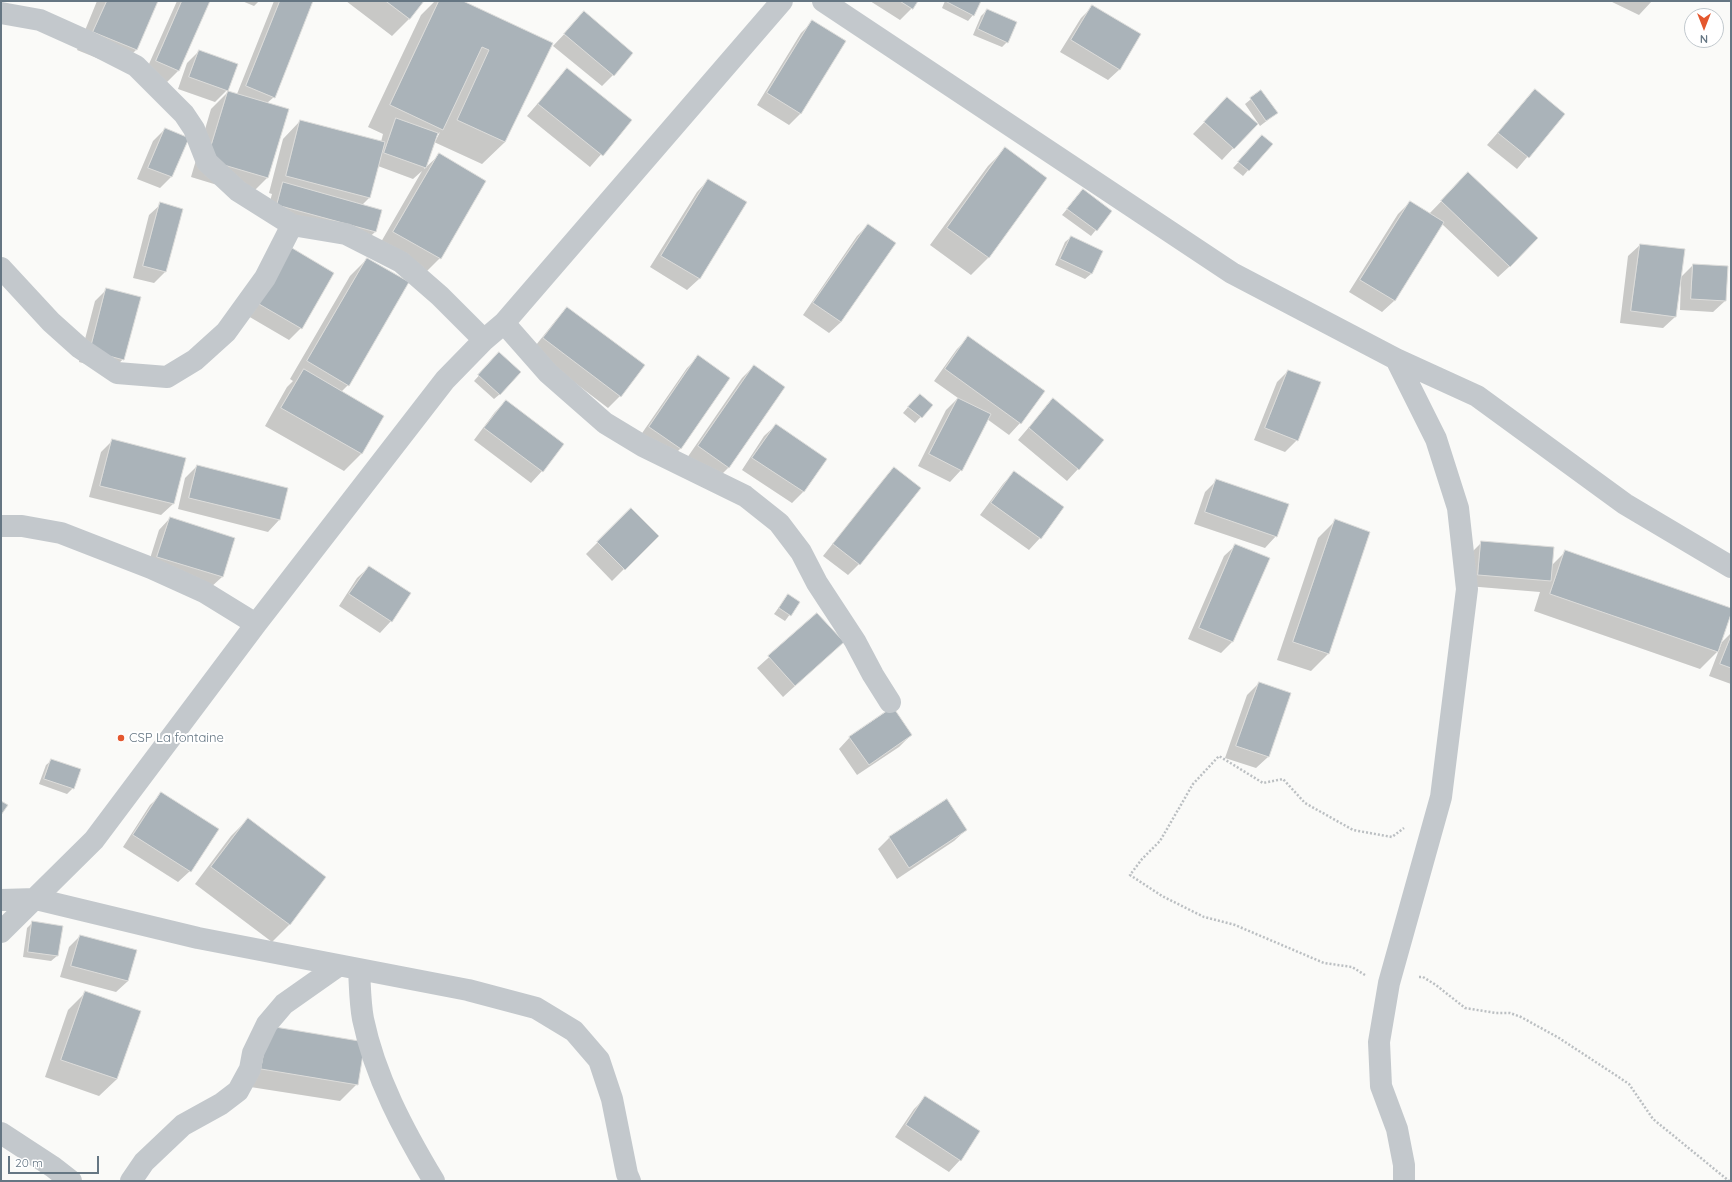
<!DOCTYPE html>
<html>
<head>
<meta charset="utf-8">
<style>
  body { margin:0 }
  #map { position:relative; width:1732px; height:1182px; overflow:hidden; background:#fafaf8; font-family:Quicksand,sans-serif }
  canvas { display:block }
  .frame { position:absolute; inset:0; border:2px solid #657683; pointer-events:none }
  .north { position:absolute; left:1684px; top:8px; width:40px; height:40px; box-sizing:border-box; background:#fff; border:1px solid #c1c8cd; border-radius:50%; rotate:180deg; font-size:11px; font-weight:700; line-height:16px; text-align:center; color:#657683 }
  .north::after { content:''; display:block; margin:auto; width:14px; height:18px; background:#e4572e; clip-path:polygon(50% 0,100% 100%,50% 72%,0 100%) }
  .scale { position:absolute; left:8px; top:1156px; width:91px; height:18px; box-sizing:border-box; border:2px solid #657683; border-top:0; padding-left:5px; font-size:12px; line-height:14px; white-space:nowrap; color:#657683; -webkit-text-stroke:3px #fff; paint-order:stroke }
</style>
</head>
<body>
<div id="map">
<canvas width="1732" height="1182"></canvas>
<div class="frame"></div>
<div class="north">N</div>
<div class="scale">20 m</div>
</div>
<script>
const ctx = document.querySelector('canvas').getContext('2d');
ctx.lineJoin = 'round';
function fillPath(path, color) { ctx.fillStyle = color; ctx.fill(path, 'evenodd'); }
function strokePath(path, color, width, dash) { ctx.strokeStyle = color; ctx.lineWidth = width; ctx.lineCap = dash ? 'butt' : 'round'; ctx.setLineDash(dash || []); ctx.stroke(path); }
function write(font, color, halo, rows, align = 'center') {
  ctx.font = font + ' Quicksand,sans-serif'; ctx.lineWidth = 4; ctx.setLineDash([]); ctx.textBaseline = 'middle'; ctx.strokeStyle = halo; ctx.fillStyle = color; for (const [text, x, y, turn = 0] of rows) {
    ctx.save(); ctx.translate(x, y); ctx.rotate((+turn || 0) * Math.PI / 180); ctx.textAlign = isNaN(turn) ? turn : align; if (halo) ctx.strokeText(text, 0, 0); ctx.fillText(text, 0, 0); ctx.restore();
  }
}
const shadow = new Path2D(`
  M97,1H157L137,49L119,67L77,50Z
  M177,1H209L178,71L167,82L145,73Z
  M242,1H259L254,6Z
  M274,1H312L274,97L267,103L287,109L267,178L250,195L191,177L211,109L228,92L237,94Z
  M346,1H423L409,19L392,36Z
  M435,1H460L551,43L505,142L482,164L434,142L424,169L439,155L440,258L423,275L377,249L422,171L413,179L378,166L369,198L362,205L375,232L363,243L266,216L272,194L269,193L283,139L300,121L381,142L383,134L368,127L421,15ZM440,132L435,142H434L436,136Z
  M870,1H916L912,8L900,20Z
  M945,1H980L973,15L968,21L942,8Z
  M1610,1H1652L1639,15Z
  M1092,7L1120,69L1108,80L1060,52L1081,18Z
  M987,10L1007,42L1002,47L973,35L981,16Z
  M584,13L613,75L602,86L553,46Z
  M812,22L801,113L789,125L757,105L801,33Z
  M199,51L227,90L215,102L178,89L187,63Z
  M567,69L631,120L590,167L527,116Z
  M1535,90L1564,114L1517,169L1487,145Z
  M1261,91L1277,113L1260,126L1245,104Z
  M1216,110L1256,124L1222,160L1193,134Z
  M165,129L187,139L171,177L160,188L137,179L153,141Z
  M1257,142L1271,144L1243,176L1233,168Z
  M1005,149L1046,178L988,258L971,275L930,245L988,166Z
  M708,180L745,203L699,279L687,290L650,267L697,192Z
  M1457,185L1510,266L1498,277L1442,224L1394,301L1382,312L1349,292L1398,214L1410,202L1429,214Z
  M1083,190L1111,211L1091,236L1062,215Z
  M161,204L165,272L154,283L133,278L149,215Z
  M868,225L841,322L829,333L803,315L857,236Z
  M1071,237L1101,251L1091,274L1085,279L1055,265L1065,242Z
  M1640,245L1680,278L1693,265L1725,301L1713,312L1680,310L1681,279H1680L1675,317L1663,328L1620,323L1628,256Z
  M367,259L348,385L341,392L383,416L361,454L344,471L265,426L287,387L293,381L290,379L350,276Z
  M280,261L301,328L289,340L248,316Z
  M107,289L123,359L112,371L79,362L95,301Z
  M567,308L643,366L620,396L608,408L532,350L556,320Z
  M968,338L1020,423L1009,435L987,419L961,470L950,482L918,466L946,410L958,398L934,381L957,349Z
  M698,357L680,449L669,460L638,439L687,368Z
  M494,359L500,394L494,399L474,381Z
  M754,366L729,467L717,479L687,458L742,378Z
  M1288,371L1297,440L1285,452L1254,440L1277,382Z
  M1053,399L1078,469L1067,481L1018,440Z
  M914,400L932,405L915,423L903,413Z
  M506,401L542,471L531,483L474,440L495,412Z
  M776,425L826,459L803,492L792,503L742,470L764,436Z
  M113,440L184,459L173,504L161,515L89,497L101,452Z
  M197,466L287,489L279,520L268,532L178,509L185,478Z
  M894,468L859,564L848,575L823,556L883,480Z
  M1014,472L1040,538L1029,550L980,515L1003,484Z
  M1217,480L1276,536L1265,548L1194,524L1205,492Z
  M631,509L657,536L612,581L586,554Z
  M170,518L234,539L222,577L210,588L147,568L159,530Z
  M1335,521L1369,532L1328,654L1311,671L1277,660L1318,538Z
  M1482,542L1552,565L1566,551L1731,609L1718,648L1720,649L1700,669L1534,611L1540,592L1467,586L1470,554Z
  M1236,545L1268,559L1232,642L1221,653L1188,639L1224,556Z
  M369,567L391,621L380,633L339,606L357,578Z
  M788,595L799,602L785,621L774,614Z
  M817,614L843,642L783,697L757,668Z
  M1731,633V684L1709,676L1722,642Z
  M1259,683L1289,694L1268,757L1256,768L1225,758L1247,695Z
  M911,735L899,747L857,775L839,749L850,737Z
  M52,760L73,788L67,794L39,784L46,765Z
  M162,794L190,871L178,882L123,847L150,805Z
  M946,801L966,830L954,841L897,879L878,849L889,838Z
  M248,819L325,877L289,925L272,942L195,884L231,836Z
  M33,922L57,956L51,961L23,957L27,928Z
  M80,936L128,981L116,992L60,977L69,947Z
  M85,993L117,1079L99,1096L45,1077L68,1010Z
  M252,1044L357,1084L340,1101L244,1086Z
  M925,1098L960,1160L949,1172L895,1137L914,1109Z`);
const building = new Path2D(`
  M107,1H158L137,50L93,32Z
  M182,1H210L179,71L156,61Z
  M280,1H313L275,98L246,86Z
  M386,1H424L410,19Z
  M439,1H463L553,43L505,142L457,120L489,50L482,47L443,130L390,105Z
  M900,1H918L913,9Z
  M947,1H981L974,16L947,2Z
  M1092,5L1141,34L1120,70L1071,40Z
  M987,9L1017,22L1008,43L978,29Z
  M584,11L633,53L614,76L564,34Z
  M812,20L846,41L801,114L767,93Z
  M199,50L238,64L228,91L189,77Z
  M567,68L632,120L603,156L538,104Z
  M1535,89L1565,114L1529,158L1498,133Z
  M1261,90L1278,113L1266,121L1250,98Z
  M228,91L289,109L268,178L207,160Z
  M1227,97L1258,124L1234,149L1204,122Z
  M396,118L438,133L426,168L384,153Z
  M300,120L385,142L370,198L286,176Z
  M165,128L189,138L172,177L148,168Z
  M1262,135L1273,144L1249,171L1238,162Z
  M1005,147L1047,178L989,258L947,228Z
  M439,153L486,181L441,259L393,232Z
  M1468,172L1538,238L1510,267L1441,201Z
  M708,179L747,202L700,279L661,256Z
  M283,182L382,210L376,232L277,205Z
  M1083,189L1112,211L1097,231L1067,209Z
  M1410,201L1444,222L1395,301L1360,280Z
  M160,202L183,209L166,272L143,266Z
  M868,224L896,243L841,322L813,303Z
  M1071,236L1103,251L1092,274L1060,259Z
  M1640,244L1685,249L1676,317L1631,311Z
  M292,248L334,273L302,329L259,304Z
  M367,258L409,282L349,386L307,361Z
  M1693,264L1728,266L1726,301L1691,299Z
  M106,288L141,297L124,360L90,351Z
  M567,307L645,365L621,397L543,338Z
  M968,336L1045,391L1021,424L945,369Z
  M499,352L521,372L500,395L478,375Z
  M698,355L730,378L681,449L649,427Z
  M754,365L785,387L729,468L698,446Z
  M304,369L384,416L362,454L281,408Z
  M1288,370L1321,382L1298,441L1265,428Z
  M920,394L933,405L922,418L908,407Z
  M958,398L991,414L962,471L929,454Z
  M1053,398L1104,440L1079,470L1029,428Z
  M506,400L564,444L543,472L484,428Z
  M776,424L827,459L804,492L752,458Z
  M112,439L186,458L174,504L100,486Z
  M197,465L288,488L280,520L189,498Z
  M894,467L921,488L860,565L833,544Z
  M1014,471L1064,507L1041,539L991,503Z
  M1216,479L1289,504L1277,537L1205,512Z
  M631,508L659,536L625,570L597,542Z
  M170,517L235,538L223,577L157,557Z
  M1335,519L1370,532L1329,654L1293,642Z
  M1481,541L1554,547L1551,581L1478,575Z
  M1235,544L1270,558L1233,642L1199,628Z
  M1565,550L1731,608V614L1718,652L1550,594Z
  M369,566L411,593L392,622L349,594Z
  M788,594L800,602L791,616L779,608Z
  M817,613L844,642L795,686L768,656Z
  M1731,636V668L1720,664Z
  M1259,682L1291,693L1269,757L1236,746Z
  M893,707L912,735L869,765L849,737Z
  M51,759L81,769L74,789L44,779Z
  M161,792L219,829L191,872L133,835Z
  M947,799L967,830L909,868L889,837Z
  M1,801L8,805L1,815Z
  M248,818L326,877L290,925L211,867Z
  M32,921L63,926L58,956L28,952Z
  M80,935L137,950L128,981L71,966Z
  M85,991L141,1011L117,1079L61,1060Z
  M269,1026L365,1042L358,1085L261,1069Z
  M925,1096L980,1131L961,1161L906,1125Z`);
const path = new Path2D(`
  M1365,975L1352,967L1324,963L1235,925L1204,917L1162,896L1130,875L1142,859L1160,841L1193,784L1219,756L1263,783L1283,779L1305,803L1353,830L1392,837L1404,828
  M1419,977H1423L1436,985L1465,1008L1496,1013H1510L1521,1017L1559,1038L1617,1076L1629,1084L1653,1119L1729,1181`);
const minor = new Path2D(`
  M823,1L1232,273L1396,359L1477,396L1625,504L1731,567
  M1,13L40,20L89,42L136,66L184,114L194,129L207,162L238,191L292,225L346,234L401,262L440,296L484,340
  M1,268L51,322L80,348L117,373L167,377L195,360L226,332L265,278L292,225
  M504,323L548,373L605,423L643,446L745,496L779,523L801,552L817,583L855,641L873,675L890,702
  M1396,359L1436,439L1458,508L1467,589L1441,797L1389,983L1379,1042L1381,1086L1397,1129L1404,1165V1181
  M1,526H22L61,533L151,568L204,592L256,624
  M1,900L36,899L198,938L468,990L536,1008L574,1031L599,1060L612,1099L627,1174L630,1181
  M1,932L94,840L256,624L445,380L484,340L504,323L782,1
  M359,970C360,986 360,1003 363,1019C375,1077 404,1131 434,1181
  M1,1133L53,1167L71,1181
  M131,1181L144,1162L183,1125L221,1104L238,1091L250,1069L253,1053L267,1024L284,1004L338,966`);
const markers = [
  [121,738,4,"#e4572e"]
];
const poiNames = [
  ["CSP La fontaine",129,738]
];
fillPath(shadow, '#0003');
fillPath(building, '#aab3b9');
strokePath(building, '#dcdcda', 1);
strokePath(path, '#bbbfc2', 2.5, [2, 2]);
strokePath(minor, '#c3c8cc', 22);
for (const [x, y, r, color] of markers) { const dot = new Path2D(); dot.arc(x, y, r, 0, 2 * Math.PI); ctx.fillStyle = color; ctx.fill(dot); strokePath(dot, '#fff', 1.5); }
write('13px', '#657683', '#fff', poiNames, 'left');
</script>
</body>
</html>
